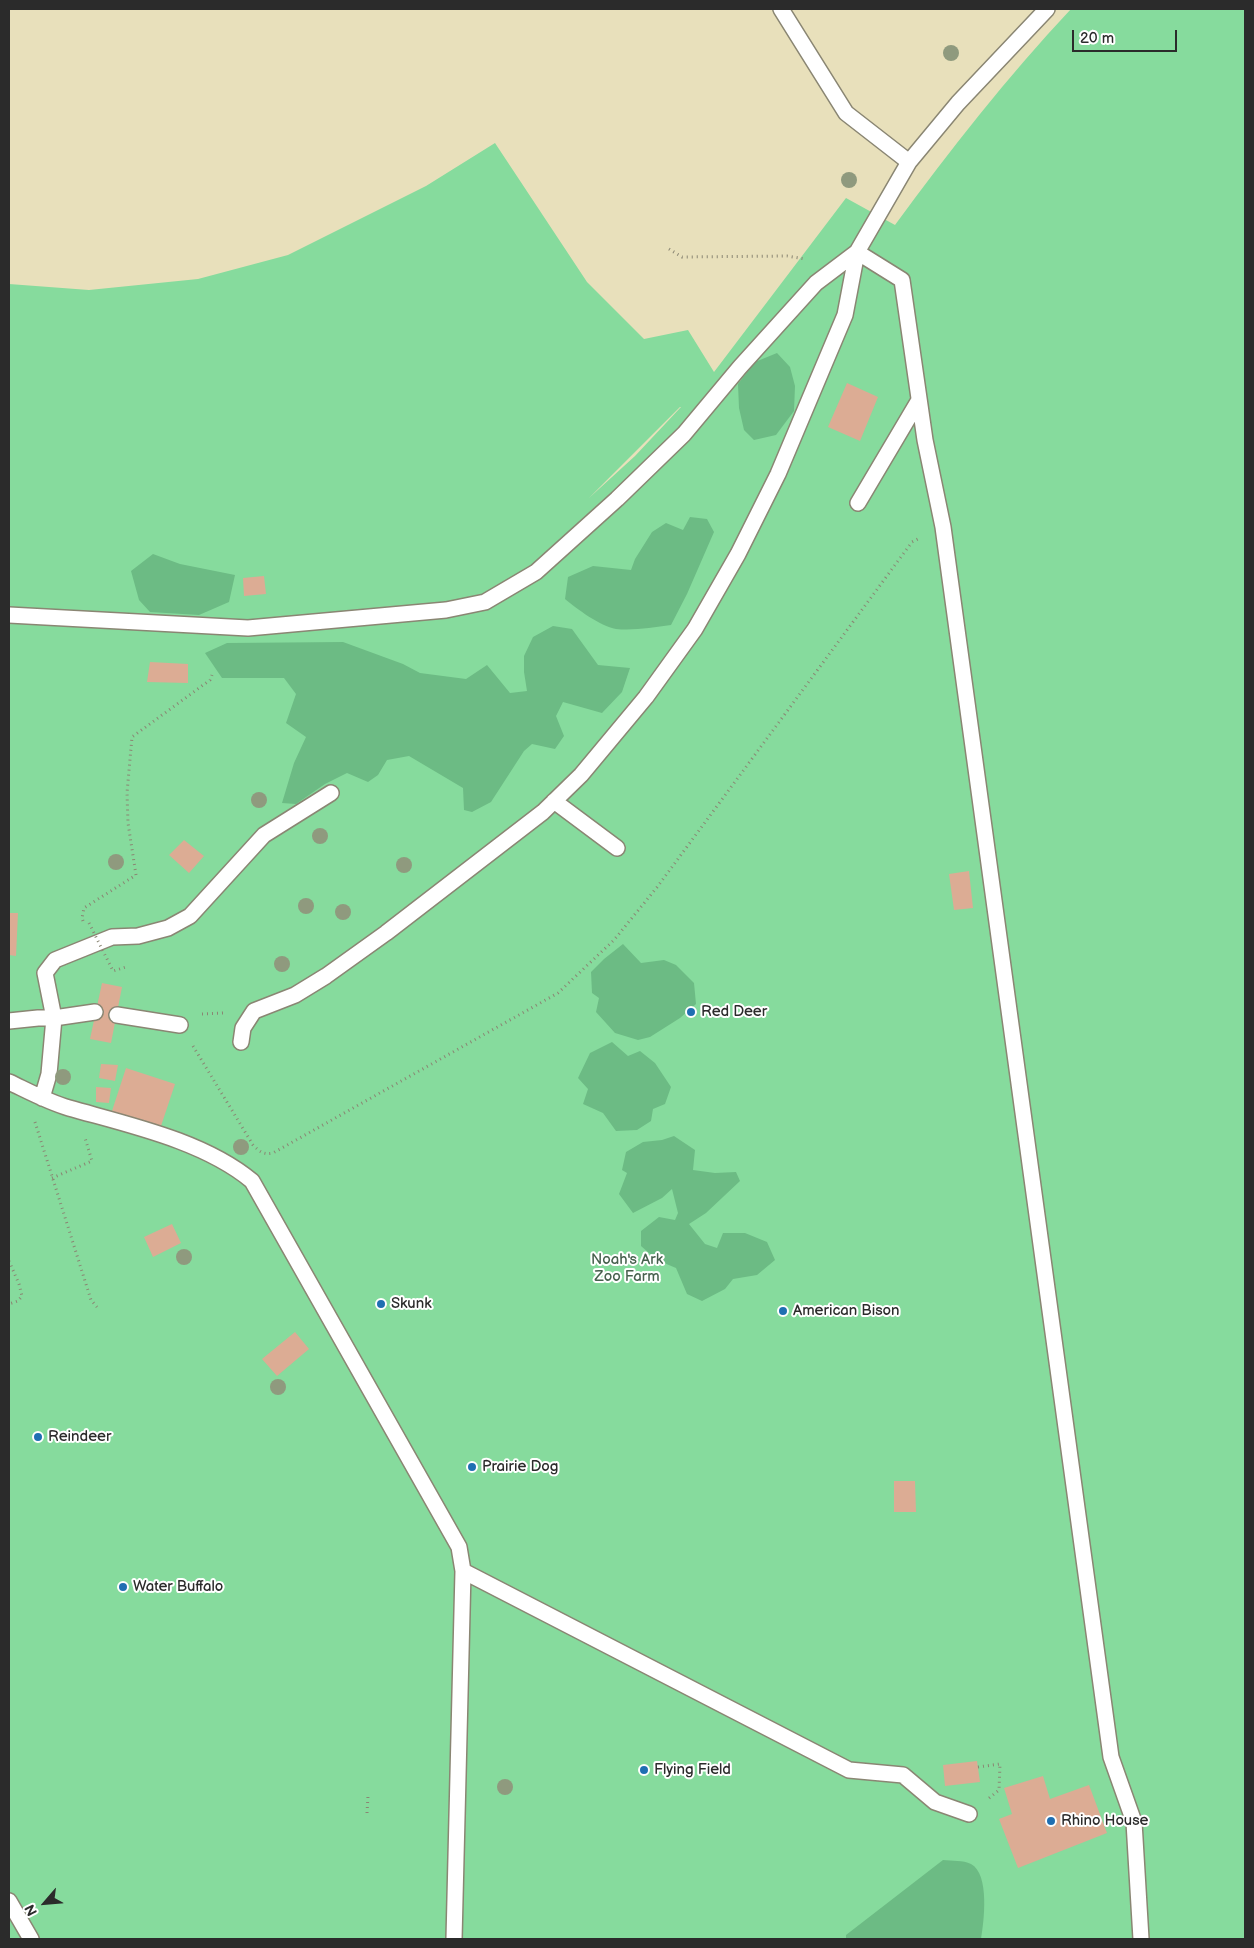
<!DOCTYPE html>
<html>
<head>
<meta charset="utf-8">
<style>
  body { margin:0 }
  #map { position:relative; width:1254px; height:1948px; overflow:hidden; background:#e8e0bb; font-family:"Balsamiq Sans",sans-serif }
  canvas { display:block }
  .frame { position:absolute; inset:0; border:10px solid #2b2b2b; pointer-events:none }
  .north { position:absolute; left:20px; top:1878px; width:50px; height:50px; -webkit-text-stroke:4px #fff; paint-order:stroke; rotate:243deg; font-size:14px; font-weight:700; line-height:20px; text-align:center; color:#2b2b2b }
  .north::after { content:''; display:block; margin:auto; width:18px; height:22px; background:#2b2b2b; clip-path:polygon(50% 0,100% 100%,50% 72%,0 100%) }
  .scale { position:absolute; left:1072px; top:30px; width:105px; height:22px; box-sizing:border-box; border:2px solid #2b2b2b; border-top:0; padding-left:6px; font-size:15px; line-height:18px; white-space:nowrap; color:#2b2b2b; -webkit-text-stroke:4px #fff; paint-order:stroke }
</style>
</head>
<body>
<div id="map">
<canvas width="1254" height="1948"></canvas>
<div class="frame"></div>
<div class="north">N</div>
<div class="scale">20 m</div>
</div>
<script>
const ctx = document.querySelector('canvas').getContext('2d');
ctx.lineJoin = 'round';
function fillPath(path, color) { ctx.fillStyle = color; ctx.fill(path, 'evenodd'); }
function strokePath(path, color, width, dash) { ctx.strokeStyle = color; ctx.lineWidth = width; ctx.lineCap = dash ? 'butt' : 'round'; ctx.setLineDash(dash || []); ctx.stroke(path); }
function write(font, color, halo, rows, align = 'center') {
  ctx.font = font + ' "Balsamiq Sans",sans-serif'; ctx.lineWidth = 4; ctx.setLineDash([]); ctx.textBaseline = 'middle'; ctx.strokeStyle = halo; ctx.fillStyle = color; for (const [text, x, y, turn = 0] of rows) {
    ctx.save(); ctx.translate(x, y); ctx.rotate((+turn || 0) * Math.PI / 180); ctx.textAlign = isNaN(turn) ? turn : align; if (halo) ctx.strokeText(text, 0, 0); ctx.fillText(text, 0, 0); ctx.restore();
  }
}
const green = new Path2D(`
  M1071,9H1245V1939H9V284L89,290L198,279L288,255L426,186L495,143L587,282L644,339L688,330L714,372L846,198L895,225C950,150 1007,77 1071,9ZM681,407L635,456L589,498L680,407Z`);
const forest = new Path2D(`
  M777,353L790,367L795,386L794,411L776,435L754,440L744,430L739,408L738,384L755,362Z
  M690,517L707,519L714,532L687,594L671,625C653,627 634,631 616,629C600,626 577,609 565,599L568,577L593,566L631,570L635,559L652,532L666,523L683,530Z
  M153,554L180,564L235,575L229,602L199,615L150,612L139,600L131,571Z
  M553,626L572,629L598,665L630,668L622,692L602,713L563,702L556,716L564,736L555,749L532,744L524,751L491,802L472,812L464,810L463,788L409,756L387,760L378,775L368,782L347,773L325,784L296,804L282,803L294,763L306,737L286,723L296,694L284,678H222L205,653L227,643L343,642L403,664L420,673L466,679L487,665L510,693L527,691L524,672V656L533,637Z
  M623,944L641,963L664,960L676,965L694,983L696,1004L680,1018L650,1037L638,1040L615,1033L596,1012L599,998L592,993L591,972L604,959Z
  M612,1042L628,1056L640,1051L655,1063L671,1087L665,1104L653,1109L651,1121L637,1130L616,1131L603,1113L583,1104L588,1089L578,1078L590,1053Z
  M674,1136L695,1150L693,1170L715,1173L736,1172L740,1181L706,1213L689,1224L705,1244L717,1248L723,1233H745L767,1242L775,1260L757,1275L733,1279L725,1289L702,1301L687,1294L676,1268L657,1260L641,1246V1231L659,1217L675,1220L678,1213L672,1189L662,1198L633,1213L619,1194L627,1173L622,1170L626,1152L643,1142L662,1140Z
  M943,1860C952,1861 963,1860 971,1864C990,1874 984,1922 981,1939H846V1935Z`);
const building = new Path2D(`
  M847,383L878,397L860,441L828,427Z
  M264,576L266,594L244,596L243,578Z
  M150,662L188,664V683L147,682Z
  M184,840L204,856L189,873L169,855Z
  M969,871L973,908L954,910L949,874Z
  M9,913H18L16,956L9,955Z
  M102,983L122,987L111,1043L90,1039Z
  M101,1064L118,1065L115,1081L99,1078Z
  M126,1068L175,1084L160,1129L111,1114Z
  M96,1087L111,1088L109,1103L96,1102Z
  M172,1224L181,1243L153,1257L144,1237Z
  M295,1332L309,1349L277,1376L262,1359Z
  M894,1481H915L916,1512H894Z
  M977,1761L980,1782L945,1786L943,1765Z
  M1043,1776L1050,1799L1089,1785L1107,1833L1018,1868L999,1819L1012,1814L1004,1788Z`);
const path = new Path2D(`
  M669,249L682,257L787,256L805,259
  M83,921L82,918L84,908L136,875L128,823L127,793L132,737L210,680L212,675
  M202,1014L223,1013
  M193,1046L253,1145C260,1152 264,1155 273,1153L558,993L614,940L658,886L912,542L920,538
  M35,1122L91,1300L97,1307
  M52,1178L92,1161L85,1138
  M9,1261L19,1284L22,1296L18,1301L9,1304
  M978,1767L1000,1764L999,1790L988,1799
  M367,1813L368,1796`);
const lane = new Path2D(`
  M781,9L846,113L909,162
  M858,503L919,400
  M9,615L248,628L446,610L485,602L536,572L617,499L684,434L740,367L816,283L857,252L902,280L925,440L943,527L1111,1757L1134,1822L1141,1939
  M554,801L617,848
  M117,1015L180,1025
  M9,1021L38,1018H54L95,1012
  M241,1042L243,1028L254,1011L295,995L326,976L386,933L543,812L581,775L646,697L695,629L738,554L778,474L845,315L857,252L909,162L958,103L1047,9
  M9,1082C28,1091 48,1102 69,1108C129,1125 204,1141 252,1181L459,1547L463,1571L454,1939
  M42,1098L49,1074L54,1018L45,973L55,960L112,937L138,936L168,928L190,916L264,835L331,793
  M463,1571L849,1770L903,1775L935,1802L969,1814
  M9,1901L31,1939`);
const pathBridge = new Path2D(`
  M89,923L113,971L126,967`);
const trees = [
  [951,53],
  [849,180],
  [259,800],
  [320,836],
  [116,862],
  [404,865],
  [306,906],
  [343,912],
  [282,964],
  [63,1077],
  [241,1147],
  [184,1257],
  [278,1387],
  [505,1787]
];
const markers = [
  [691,1012,5,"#1f6fb2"],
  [381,1304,5,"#1f6fb2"],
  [783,1311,5,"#1f6fb2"],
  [38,1437,5,"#1f6fb2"],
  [472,1467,5,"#1f6fb2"],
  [123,1587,5,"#1f6fb2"],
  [644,1770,5,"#1f6fb2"],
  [1051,1821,5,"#1f6fb2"]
];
const poiNames = [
  ["Red Deer",701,1012],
  ["Skunk",391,1304],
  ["American Bison",793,1311],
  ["Reindeer",48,1437],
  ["Prairie Dog",482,1467],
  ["Water Buffalo",133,1587],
  ["Flying Field",654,1770],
  ["Rhino House",1061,1821]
];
const parkNames = [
  ["Noah's Ark",627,1260],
  ["Zoo Farm",627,1277]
];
fillPath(green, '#86db9d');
fillPath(forest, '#6cbb84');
fillPath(building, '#dcac94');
strokePath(lane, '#8a8673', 18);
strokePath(path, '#8a8673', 3, [1, 4]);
strokePath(lane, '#fff', 15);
strokePath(pathBridge, '#8a8673', 3, [1, 4]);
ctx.fillStyle = '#8f9a7e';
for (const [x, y] of trees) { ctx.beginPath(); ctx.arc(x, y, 8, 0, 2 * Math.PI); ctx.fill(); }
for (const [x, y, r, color] of markers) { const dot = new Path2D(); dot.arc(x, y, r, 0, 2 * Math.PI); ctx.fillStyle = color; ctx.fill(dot); strokePath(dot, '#fff', 2); }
write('15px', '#2b2b2b', '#fff', poiNames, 'left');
write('15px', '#46604d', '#fff', parkNames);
</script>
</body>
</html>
